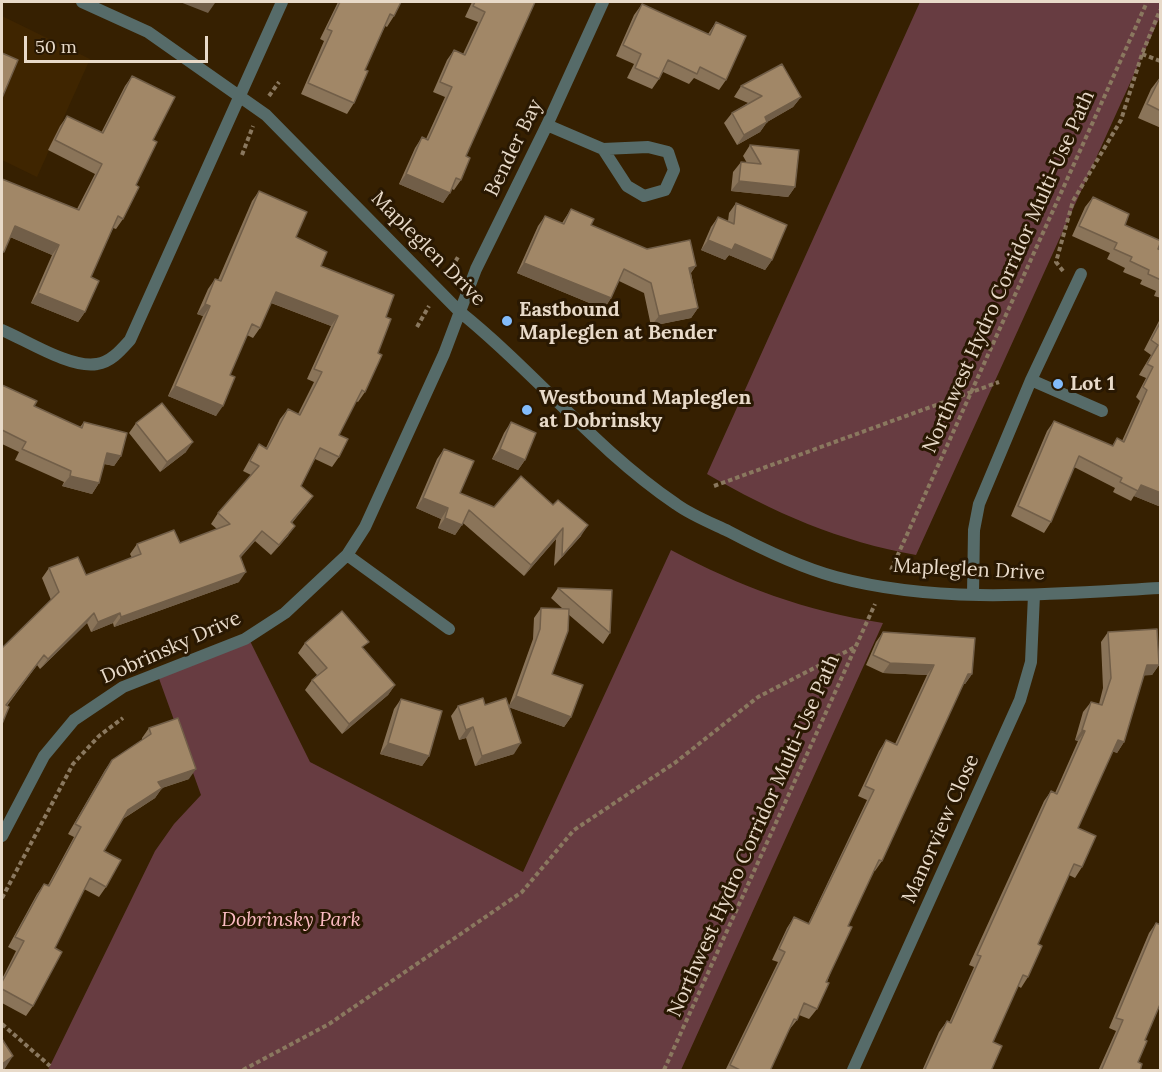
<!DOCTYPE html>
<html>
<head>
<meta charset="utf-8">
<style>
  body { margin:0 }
  #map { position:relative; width:1162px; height:1072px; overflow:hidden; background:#362001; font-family:Lora,serif }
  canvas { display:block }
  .frame { position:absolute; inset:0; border:3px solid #e8dac9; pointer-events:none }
  .scale { position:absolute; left:24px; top:36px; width:184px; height:27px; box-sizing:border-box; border:3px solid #e8dac9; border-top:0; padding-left:8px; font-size:18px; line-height:21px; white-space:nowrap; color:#e8dac9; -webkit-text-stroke:4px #291802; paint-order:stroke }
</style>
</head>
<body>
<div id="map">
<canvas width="1162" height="1072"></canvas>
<div class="frame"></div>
<div class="scale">50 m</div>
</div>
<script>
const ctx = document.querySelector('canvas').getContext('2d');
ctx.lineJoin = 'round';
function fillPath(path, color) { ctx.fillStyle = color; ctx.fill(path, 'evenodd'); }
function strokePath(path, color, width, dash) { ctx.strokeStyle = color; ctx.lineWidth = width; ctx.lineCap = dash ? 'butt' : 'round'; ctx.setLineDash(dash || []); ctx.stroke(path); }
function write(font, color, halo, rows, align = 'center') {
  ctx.font = font + ' Lora,serif'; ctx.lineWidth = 6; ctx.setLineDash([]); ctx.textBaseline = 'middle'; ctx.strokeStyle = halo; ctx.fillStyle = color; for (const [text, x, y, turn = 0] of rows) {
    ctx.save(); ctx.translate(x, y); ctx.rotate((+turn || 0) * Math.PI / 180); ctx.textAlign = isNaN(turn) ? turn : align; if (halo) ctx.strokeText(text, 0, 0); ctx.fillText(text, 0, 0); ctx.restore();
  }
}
const built = new Path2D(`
  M2,16L90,59L37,177L2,160Z`);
const green = new Path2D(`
  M920,2H1160V17L916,555C841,542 772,512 707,474Z
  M671,550C741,587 805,611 883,623L681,1070H48L155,851L174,824L201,795L157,673L248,637L310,762L523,872Z`);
const path = new Path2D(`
  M1142,54L1160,61
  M269,96L279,82
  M242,155L253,126
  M1063,271L1056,262L1073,201L1121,120L1142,54L1160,10
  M448,274L458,257
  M417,327L429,306
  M714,486L999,382
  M891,570L1147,2
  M2,898L73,764L99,736L123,718
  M2,1024L50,1066
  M243,1070L329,1024L522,892L574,830L676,762L758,697L855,647
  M664,1070L875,604`);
const service = new Path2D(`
  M1031,380L1102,411
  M973,594L974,530L979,504L1031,380L1081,274`);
const minor = new Path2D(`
  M82,2L148,32L266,115L460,312C535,372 595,449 676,504C691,515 711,523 728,531C762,549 799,567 836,577C941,605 1053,594 1160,588
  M547,125L603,149L627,186L644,196L665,190L674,170L668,152L648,147L603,149
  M2,330C26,340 71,369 97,364C111,362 121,350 130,340L282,2
  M347,555L449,629
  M2,836L44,756L74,720L123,687L245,639L285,613L347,555L365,527L444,354L476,269L547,125L603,2
  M853,1070L1020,700L1031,662L1034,595`);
const wall = new Path2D(`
  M338,2H401L394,16L387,27L385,26L365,70L354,103L347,114L301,94L324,41L320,39Z
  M472,2H535L466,156L461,180L454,190L452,189L443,203L399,184L415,148L422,137L426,139L445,97L433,92L447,60L454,50L463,54L478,22L465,17Z
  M642,4L708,34L716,22L726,80L719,90L694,78L689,84L663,72L659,79L652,89L627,78L634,64L616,56L634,15Z
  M132,76L153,140L123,219L116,229L113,228L91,277L85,312L78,322L31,303L52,255L10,237L2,255V179L77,209L95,174L48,150L60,126L67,116L101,133L125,86Z
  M1161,76V128L1138,118L1151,89Z
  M741,86L801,97L793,107L767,122L760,132L737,145L724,123L732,113L748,103L734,97Z
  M750,145L795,187L788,197L731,191L733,172L741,162L747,163L743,156Z
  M259,191L321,266L386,317L378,353L365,392L358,402L356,401L339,435V457L332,467L315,459L301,486L313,496L292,523L288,536L271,555L255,541L241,557L239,582L114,627L113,623L91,632L87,623L40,669L37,665L7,706L2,724V648L51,600L42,578L49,568L86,575L132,558L130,554L137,544L180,543L217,529L211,524L218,513L251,475L243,471L252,455L259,444L266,448L280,419L288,409L298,414L314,382L307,379L331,326L271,303L260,328L253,338L247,335L230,375L216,416L168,396L203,316L197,314L208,289L215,279L218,280L252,201Z
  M1093,197L1125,225L1161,250V298L1154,296L1156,291L1140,284L1142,280L1123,272L1125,268L1107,259L1110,253L1072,236L1085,207Z
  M736,203L772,260L765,270L729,255L725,260L701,250L711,227L718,217L728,221L729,213Z
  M571,209L591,225L647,249L696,266L691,273L698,308L691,318L651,326L644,293L619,281L611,298L604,309L517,273L538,226L545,216L562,223Z
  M1161,317V507L1134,496L1131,501L1113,492L1115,488L1074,467L1051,522L1044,533L1011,516L1047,431L1054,421L1112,446L1117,438L1122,441L1140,401L1136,397L1146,378L1139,375L1151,355L1144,350Z
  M2,385L34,406L80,427L84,422L121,456L114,466L104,464L99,483L92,494L62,486L64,482L15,460L19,452L2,444Z
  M511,422L525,460L518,470L492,459L504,433Z
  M136,423L186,452L160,472L129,433Z
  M444,449L460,493L494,507L521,476L581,536L554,566L556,539L524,576L463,523L455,535L438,528L441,519L416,508L437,459Z
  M558,588L610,633L603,644L568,614L552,674L571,717L564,727L509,707L514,754L475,766L466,738L459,740L451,716L458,706L485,705L509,706L533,639L534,618L541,608L563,609L551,598Z
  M883,632L972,674L965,684H963L882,861L875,871H874L848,926L817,1009L809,1019L799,1015L797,1020L789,1030L770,1071H725L778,962L772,960L787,928L794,917L808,924L867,800L858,796L879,751L886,740L895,744L927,675L883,673L866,665L876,642Z
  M1108,632L1159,665L1152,675H1144L1124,742L1117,753L1113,751L1078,828L1082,867L1075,878L1069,875L1038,944L1028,977L1021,988L1018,986L993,1042L991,1071H922L939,1032L947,1021L949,1023L974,967L969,965L1044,801L1051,791L1055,793L1078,741L1075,740L1083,712L1091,702L1099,704L1103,688L1101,642Z
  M305,643L364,649L395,685L388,695L342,734L305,690L312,680L317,675L298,653Z
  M401,699L429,756L422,766L380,754L394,709Z
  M149,728L189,779L162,788L155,798L123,819L104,851L106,887L99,897L84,889L55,948L33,1006L26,1016L2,1003V979L16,951L8,947L37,894L44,884L48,885L74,837L68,834L105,770L112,760L142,740V738Z
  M1156,923L1145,1040L1138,1062L1140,1071H1098L1116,1031L1109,1028L1149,933Z`);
const shadedWall = new Path2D(`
  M180,2H212L215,3L208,13Z
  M801,97L793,107L762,125L767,122L760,132L737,145L744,135L765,117Z
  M406,174L450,193L443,203L399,184Z
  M739,181L795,187L788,197L731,191Z
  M15,226L59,245L52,255L8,236Z
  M708,240L735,244L772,260L765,270L729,255L725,260L701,250Z
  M524,263L611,298L604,309L517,273Z
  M696,266L688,276L689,268Z
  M276,292L338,316L331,326L269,302Z
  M38,293L85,312L78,322L31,303Z
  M205,304L210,306L203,316L197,314Z
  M698,308L691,318L651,326L659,316Z
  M175,386L223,406L216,416L168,396Z
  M193,442L186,452L160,472L167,462Z
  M500,449L525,460L518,470L492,459Z
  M107,453L121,456L114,466L100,463Z
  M70,476L99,483L92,494L62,486Z
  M1141,485L1161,493V507L1134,496Z
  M313,496L306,506L284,532L291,522Z
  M423,498L448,508L441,519L416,508Z
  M445,518L462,525L455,535L438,528Z
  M588,525L581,536L554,566L562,556Z
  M295,526L288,536L271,555L279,545Z
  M563,528L556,539L524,576L531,565Z
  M262,531L255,541L233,566L240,556Z
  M246,572L239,582L114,627L121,617Z
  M94,613L87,623L40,669L48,659Z
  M120,613L113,623L91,632L98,622Z
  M890,663L934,665L927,675L883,673Z
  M1147,665H1159L1152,675L1140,676Z
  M968,674H972L965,684H961Z
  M395,685L388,695L342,734L349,724Z
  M516,696L571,717L564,727L508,707Z
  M473,727L466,738L459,740L466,730Z
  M1082,730L1085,731L1078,741L1075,740Z
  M1118,740L1124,742L1117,753L1111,751Z
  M388,743L429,756L422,766L380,754Z
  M521,743L514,754L475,766L482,756Z
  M196,769L189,779L162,788L155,798L121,820L128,810L158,782Z
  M13,1056L4,1070L2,1071V1064Z`);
const building = new Path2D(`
  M340,2H401L394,16L390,14L365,70L368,71L354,103L308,83L332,31L327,29Z
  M475,2H535L466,156L470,158L461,180L456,178L450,193L406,174L422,137L428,140L452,87L440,82L454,50L465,55L485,12L473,6Z
  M642,4L710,35L716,22L746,36L726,80L700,67L697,74L668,60L659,79L635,68L641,54L623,45Z
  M2,53L18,60L2,98Z
  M782,64L801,97L765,117L767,122L744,135L732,113L762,96L741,86Z
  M132,76L175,97L153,140L157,142L136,185L139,187L123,219L118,216L91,277L99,281L85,312L38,293L59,245L15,226L4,252L2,251V179L79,210L102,164L55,140L67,116L103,133Z
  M1161,76V111L1147,104Z
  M750,145L799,150L795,187L739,181L741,162L761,164Z
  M259,191L307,212L296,237L327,252L321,266L394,295L386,317L391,319L378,353L382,355L365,392L362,390L339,435L348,439L339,457L320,448L301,486L313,496L291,522L295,526L279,545L262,531L240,556L246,572L121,617L120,613L98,622L94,613L48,659L44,655L6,705L9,707L2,724V648L59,592L49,568L78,557L86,575L141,554L137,544L174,530L180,543L230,524L218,513L259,466L250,461L259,444L267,449L288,409L300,415L322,372L314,369L338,316L276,292L260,328L252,324L230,375L235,377L223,406L175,386L210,306L205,304L215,279L221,281Z
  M1093,197L1129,214L1125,225L1161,241L1158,249L1161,250V280L1148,274L1149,270L1130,261L1132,257L1114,249L1117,243L1079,226Z
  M736,203L787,225L772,260L735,244L732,250L708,240L718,217L734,224Z
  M571,209L594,219L591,225L647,249L690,240L696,266L689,268L698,308L659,316L651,283L624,269L611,298L524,263L545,216L564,224Z
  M1161,321V493L1141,485L1138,491L1120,482L1122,478L1079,456L1051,522L1018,506L1054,421L1113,446L1117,438L1124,442L1147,390L1143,387L1153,367L1147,364L1158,345L1151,340Z
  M2,385L37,401L34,406L82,428L84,422L127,433L121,456L107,453L99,483L70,476L71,471L22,449L26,442L2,430Z
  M162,403L193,442L167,462L136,423Z
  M511,422L536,433L525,460L500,449Z
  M444,449L474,461L460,493L494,507L521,476L553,505L558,500L588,525L562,556L563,528L531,565L469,510L462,525L445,518L448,508L423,498Z
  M558,588L612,590L610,633Z
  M541,608L569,609L568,631L552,674L583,685L571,717L516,696L540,629Z
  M342,611L369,642L362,647L395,685L349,724L312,680L327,668L305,643Z
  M1157,629L1159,665H1147L1124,742L1118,740L1078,828L1096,836L1082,867L1074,864L1038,944L1042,946L1028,977L1023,975L993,1042L1002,1046L991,1071H929L925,1069L947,1021L951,1023L981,956L977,955L1051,791L1057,794L1085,731L1082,730L1091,702L1102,705L1111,678L1108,632Z
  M883,632L975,638L972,674H968L882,861L879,860L848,926L852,927L826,982L829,983L817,1009L804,1003L797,1020L794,1019L770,1071H742L730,1065L785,952L779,949L794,917L809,924L874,790L865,786L886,740L897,745L934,665L890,663L873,655Z
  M483,698L485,705L506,698L521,743L482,756L473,727L466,730L458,706Z
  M401,699L442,711L429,756L388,743Z
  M178,718L196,769L158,782L162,788L128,810L104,851L121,860L106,887L90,878L55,948L62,952L33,1006L2,989V982L24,941L15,937L44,884L49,886L81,827L75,824L112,760L151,734L149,728Z
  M1156,923L1161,925V1002L1145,1040L1147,1041L1138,1062L1142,1064L1140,1071H1101L1123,1020L1116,1018Z
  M2,1039L13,1056L2,1064Z`);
const markers = [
  [507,321,6,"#83bcfb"],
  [1058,384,6,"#83bcfb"],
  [527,410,6,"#83bcfb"]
];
const streetNames = [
  ["Bender Bay",514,148,-64],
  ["Mapleglen Drive",428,249,45],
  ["Northwest Hydro Corridor Multi-Use Path",1009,272,-66],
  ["Mapleglen Drive",969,570,3],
  ["Dobrinsky Drive",171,648,-24],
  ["Manorview Close",941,829,-66],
  ["Northwest Hydro Corridor Multi-Use Path",754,836,-66]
];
const poiNames = [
  ["Eastbound",519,310],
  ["Mapleglen at Bender",519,333],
  ["Lot 1",1070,384],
  ["Westbound Mapleglen",539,398],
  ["at Dobrinsky",539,421]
];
const parkNames = [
  ["Dobrinsky Park",291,920]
];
fillPath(built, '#3f2500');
fillPath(green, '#673c41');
strokePath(path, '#8a785f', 4, [4.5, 3]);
strokePath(service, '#566b69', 12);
strokePath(minor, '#566b69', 12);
fillPath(wall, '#8a7459');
fillPath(shadedWall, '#715e48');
fillPath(building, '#a18767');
strokePath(building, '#715e48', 1.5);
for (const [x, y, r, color] of markers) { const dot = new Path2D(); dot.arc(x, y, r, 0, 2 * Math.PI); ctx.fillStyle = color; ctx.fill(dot); strokePath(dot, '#291802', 2); }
write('20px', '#e8dac9', '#291802', streetNames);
write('bold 20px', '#e8dac9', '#291802', poiNames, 'left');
write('italic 20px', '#fdbcc3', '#291802', parkNames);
</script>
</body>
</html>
